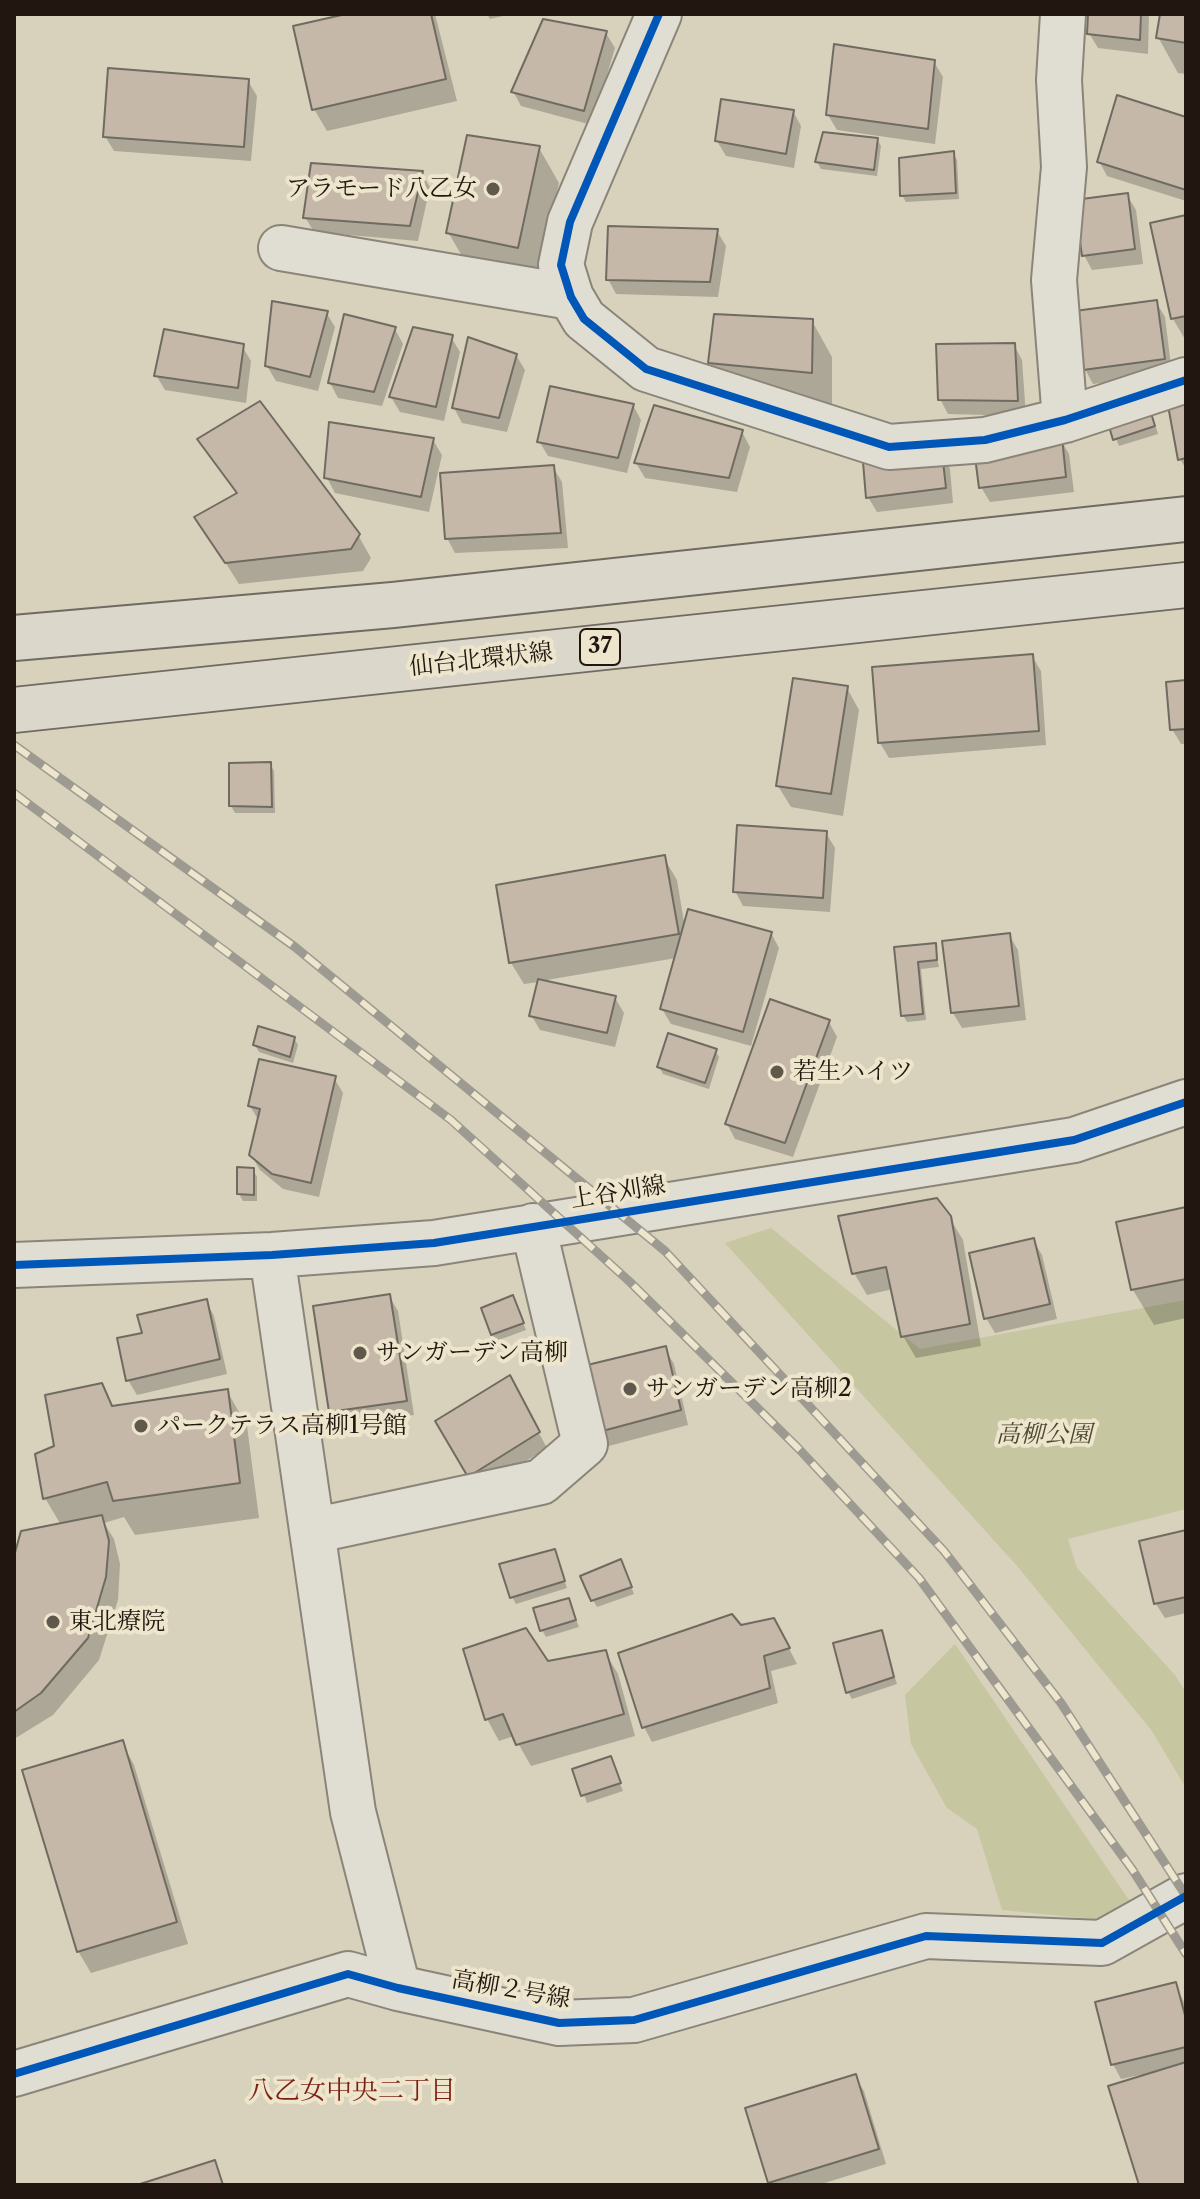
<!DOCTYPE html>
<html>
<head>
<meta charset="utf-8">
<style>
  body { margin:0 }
  #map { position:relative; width:1200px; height:2199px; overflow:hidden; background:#d8d1bc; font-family:"Libre Caslon Text",serif }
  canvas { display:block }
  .frame { position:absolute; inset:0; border:16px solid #211710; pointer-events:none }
</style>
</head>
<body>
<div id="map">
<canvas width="1200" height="2199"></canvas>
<div class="frame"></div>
</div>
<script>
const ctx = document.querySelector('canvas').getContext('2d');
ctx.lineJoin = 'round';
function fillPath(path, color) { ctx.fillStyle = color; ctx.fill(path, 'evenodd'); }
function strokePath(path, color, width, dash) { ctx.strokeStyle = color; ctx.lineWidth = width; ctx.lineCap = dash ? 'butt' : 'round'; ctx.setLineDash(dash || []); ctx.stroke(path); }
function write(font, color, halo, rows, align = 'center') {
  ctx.font = font + ' "Libre Caslon Text","Noto Serif JP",serif'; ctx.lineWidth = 8; ctx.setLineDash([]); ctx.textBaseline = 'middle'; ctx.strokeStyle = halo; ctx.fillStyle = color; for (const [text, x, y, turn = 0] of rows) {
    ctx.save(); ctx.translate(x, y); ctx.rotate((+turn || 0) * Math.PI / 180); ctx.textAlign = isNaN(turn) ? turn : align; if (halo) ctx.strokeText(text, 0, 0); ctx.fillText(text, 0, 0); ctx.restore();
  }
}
const green = new Path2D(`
  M771,1228L920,1349L1186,1300V1509L1068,1539L1077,1568L1175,1675L1186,1693V1788L1152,1731L1018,1567L725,1243Z
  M955,1644L1135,1909L1103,1920L1002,1910L977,1829L947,1808L911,1744L905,1695Z`);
const shadow = new Path2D(`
  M355,14H435L457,101L327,131L314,109Z
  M487,14H512L490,19Z
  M1090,14H1149L1148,54L1098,48L1089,33Z
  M1162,14H1186V74L1178,73L1158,37Z
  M606,33L615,48L592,125L521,106L513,91Z
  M934,62L943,77L935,144L837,130L828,115Z
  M248,81L257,96L251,161L114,151L105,136Z
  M793,111L801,126L794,168L726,156L717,141Z
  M1186,119V201L1107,176L1099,161Z
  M877,139L881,146L877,176L821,169L817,162Z
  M539,148L559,183L538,283L469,268L448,232Z
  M953,153L957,160L959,199L906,202L902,195Z
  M421,173L430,187L418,241L314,232L305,217Z
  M1127,195L1136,210L1143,264L1092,270L1084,255Z
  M1186,217V341L1173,319L1152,224Z
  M717,231L726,246L718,297L616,294L608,279Z
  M1156,302L1165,317L1172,374L1093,384L1085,369Z
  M326,312L335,327L318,391L276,381L267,366Z
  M812,321L832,357V407L730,398L710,363Z
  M395,329L403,344L382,406L338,398L330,383Z
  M451,337L460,352L444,421L400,412L391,397Z
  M1014,345L1022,360L1026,416L948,414L940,399Z
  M242,346L251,361L246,403L165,390L156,375Z
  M516,355L525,370L507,432L462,423L454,408Z
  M1186,398V469L1180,459Z
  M633,405L641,420L627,473L548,456L539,441Z
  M1151,412L1158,434L1119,446L1108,418Z
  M742,432L750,447L737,492L645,478L636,463Z
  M200,440L358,535L371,558L363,571L239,584L197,518L237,495Z
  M433,440L442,455L429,512L335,493L327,478Z
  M1061,440L1069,454L1074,492L990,502L981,487Z
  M941,454L950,469L953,503L877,512L868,497Z
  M553,467L562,482L568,548L455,553L447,538Z
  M1032,656L1041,671L1046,745L889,758L880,743Z
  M1186,682V744H1181L1172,729Z
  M847,688L859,710L843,816L791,807L778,786Z
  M270,764L274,771L275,813H235L231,806Z
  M826,833L835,848L830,912L743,906L735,891Z
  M664,858L677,880L685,928L771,933L779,948L751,1046L829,1022L837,1037L793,1157L735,1139L727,1124L755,1047L671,1024L662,1009L676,958L541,981L615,998L624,1013L615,1047L540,1030L531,1015L539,982L524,984L511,963L498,886Z
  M1009,935L1018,950L1026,1020L962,1028L953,1013Z
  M934,945L939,967L921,969L926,1020L907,1022L903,1015L896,949Z
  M294,1038L298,1045L293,1063L259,1052L255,1045Z
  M715,1050L719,1057L709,1089L663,1074L659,1067Z
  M334,1078L343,1093L319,1197L283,1189L260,1170L251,1155L259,1121L250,1106Z
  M253,1170L257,1177V1201H243L239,1194Z
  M1186,1209V1318L1154,1325L1133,1290L1119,1223Z
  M949,1217L963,1240L981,1346L916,1358L903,1336L893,1289L867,1295L854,1273Z
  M1033,1240L1042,1255L1057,1319L995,1333L986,1318Z
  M389,1296L398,1311L414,1415L339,1426L331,1411Z
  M206,1301L214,1316L227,1374L137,1395L128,1380L144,1334Z
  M516,1305L526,1330L496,1341L492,1334Z
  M665,1349L674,1364L688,1425L605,1447L597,1432Z
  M509,1378L547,1448L478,1491L438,1422Z
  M101,1385L114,1408L227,1391L247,1426L259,1518L135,1535L124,1517L104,1523L114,1539L120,1564L118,1600L99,1660L53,1715L14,1739V1563L61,1525L45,1498L56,1447Z
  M1186,1532V1613L1165,1618L1156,1604L1141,1543Z
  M554,1551L567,1588L516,1604L512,1597Z
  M624,1568L634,1594L597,1607L593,1600Z
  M568,1600L579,1627L546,1637L542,1630Z
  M740,1628L782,1635L797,1664L771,1671L778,1703L652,1742L644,1727Z
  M881,1633L897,1684L852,1699L848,1692Z
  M605,1652L618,1674L635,1736L531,1766L514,1736L499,1741L487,1719L547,1664Z
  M122,1743L134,1765L188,1944L91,1973L78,1951Z
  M610,1758L623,1791L587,1803L575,1770Z
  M1175,1984L1186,2006V2185H1141V2078L1140,2075L1121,2079L1113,2064Z
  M855,2077L864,2091L886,2164L818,2185H772L770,2182Z`);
const building = new Path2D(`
  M346,14H431L446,79L312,110L293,26Z
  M1088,14H1141L1140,40L1087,34Z
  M1160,14H1186V43L1156,38Z
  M543,19L607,31L584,111L511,92Z
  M834,44L935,60L928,129L826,115Z
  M108,68L249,79L244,147L103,137Z
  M1117,95L1186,117V190L1097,162Z
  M721,99L794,110L786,154L715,141Z
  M823,132L878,138L874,170L815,162Z
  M467,135L540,146L518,248L446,233Z
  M954,151L956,193L900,196L899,158Z
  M311,163L423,171L410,226L303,218Z
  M1128,193L1135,249L1082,256L1074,200Z
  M1186,215V316L1171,319L1150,223Z
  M608,226L718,229L710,282L606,280Z
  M1157,300L1165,359L1083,370L1075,311Z
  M272,301L328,311L310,377L265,366Z
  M344,314L396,327L374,392L328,383Z
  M714,314L813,319L812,373L708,363Z
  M413,327L453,335L436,407L389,397Z
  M164,329L244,344L238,388L154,376Z
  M468,337L517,354L499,418L452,408Z
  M1015,343L1018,401L938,400L936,344Z
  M550,386L634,404L618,458L537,442Z
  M1186,396V458L1178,460L1167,400Z
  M260,401L360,534L351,549L225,563L194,517L237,493L197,439Z
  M1148,403L1155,426L1113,440L1106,416Z
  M654,405L743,430L729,478L634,463Z
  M329,422L434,438L421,497L324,478Z
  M1062,437L1066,477L979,488L974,449Z
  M942,452L946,488L866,498L863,462Z
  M554,465L561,533L445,539L440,473Z
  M1033,654L1039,731L878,743L872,667Z
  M793,678L848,686L831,794L776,786Z
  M1186,680V729L1170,730L1166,682Z
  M271,762L272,807L229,806V763Z
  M737,825L827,831L823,898L733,892Z
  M665,855L679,934L509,963L496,885Z
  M688,909L772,932L743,1032L660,1009Z
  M1010,933L1019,1006L951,1013L942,941Z
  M936,943L937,960L918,962L923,1014L901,1016L894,947Z
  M538,979L616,996L607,1033L529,1016Z
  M770,999L830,1020L785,1143L725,1124Z
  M258,1026L295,1037L290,1057L253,1045Z
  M668,1033L717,1049L705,1083L657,1067Z
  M259,1059L336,1076L311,1183L272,1174L249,1155L260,1109L248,1106Z
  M237,1167L254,1168V1195L237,1194Z
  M937,1198L951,1216L970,1324L901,1337L886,1267L852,1274L838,1216Z
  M1186,1207V1279L1131,1290L1116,1222Z
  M1034,1238L1050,1304L984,1319L969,1253Z
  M390,1294L407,1401L329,1412L313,1306Z
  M513,1295L524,1323L491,1335L481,1308Z
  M207,1299L220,1359L126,1381L117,1338L142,1333L137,1315Z
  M666,1346L681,1410L595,1433L579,1367Z
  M510,1375L540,1432L468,1477L435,1421Z
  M102,1383L112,1406L228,1389L240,1483L113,1501L107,1482L43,1499L35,1454L54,1446L45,1395Z
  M102,1515L109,1541L106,1577L88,1638L41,1693L14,1712V1556L21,1531Z
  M1186,1530V1597L1154,1604L1139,1541Z
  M555,1549L565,1581L510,1598L499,1564Z
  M621,1559L632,1587L591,1601L580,1576Z
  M569,1598L576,1620L540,1631L533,1608Z
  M732,1614L741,1625L774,1618L790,1648L764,1656L770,1688L642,1728L618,1653Z
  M526,1628L548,1661L606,1650L624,1714L516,1745L503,1714L485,1720L463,1649Z
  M882,1630L894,1677L846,1693L833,1643Z
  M123,1740L177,1922L77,1952L22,1770Z
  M611,1756L621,1783L581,1796L572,1769Z
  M1176,1982L1186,2019V2047L1111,2065L1095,2002Z
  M1186,2062V2185H1139L1108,2086Z
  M856,2074L879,2149L768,2183L745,2108Z
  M215,2160L223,2185H137Z`);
const minor = new Path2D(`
  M659,14L570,222L561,265L571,297L584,319L646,369L889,447L985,440L1065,420L1186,380
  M1063,14L1059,80L1064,167L1054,280L1065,420
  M281,248L571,297
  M272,1255L353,1812L398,1988
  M14,1265L272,1255L434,1243L1074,1140L1186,1102
  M312,1531L541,1482L585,1444L533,1226
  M14,2074L348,1974L398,1988L559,2023L634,2020L926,1936L1102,1943L1186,1896`);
const major = new Path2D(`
  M14,638L393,605L1186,519
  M14,710L1186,585`);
const rail = new Path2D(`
  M14,745L295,947L665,1251L944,1551L1061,1703L1186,1896
  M14,793L451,1120L630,1282L798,1448L919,1578L1132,1869L1186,1954`);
const cycleway = new Path2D(`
  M659,14L570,222L561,265L571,297L584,319L646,369L889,447L985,440L1065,420L1186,380
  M14,1265L272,1255L434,1243L1074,1140L1186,1102
  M14,2074L348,1974L398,1988L559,2023L634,2020L926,1936L1102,1943L1186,1896`);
const markers = [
  [493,189,8,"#61584c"],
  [777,1072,8,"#61584c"],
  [360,1353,8,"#61584c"],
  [630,1389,8,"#61584c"],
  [141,1426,8,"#61584c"],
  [53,1622,8,"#61584c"]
];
const shields = [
  [600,647,40]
];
const shieldNames = [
  ["37",600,647]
];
const poiNames = [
  ["アラモード八乙女",477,189,"right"],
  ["若生ハイツ",793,1072],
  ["サンガーデン高柳",376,1353],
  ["サンガーデン高柳2",646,1389],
  ["パークテラス高柳1号館",157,1426],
  ["東北療院",69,1622]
];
const streetNames = [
  ["仙台北環状線",481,660,-6],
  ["上谷刈線",618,1193,-9],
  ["高柳２号線",511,1990,10]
];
const parkNames = [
  ["高柳公園",1044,1435]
];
const neighbourhoodNames = [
  ["八乙女中央二丁目",352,2091]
];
fillPath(green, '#c6c6a0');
fillPath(shadow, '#0003');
fillPath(building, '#c5b8a9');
strokePath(building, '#706b61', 2);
strokePath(minor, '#8a8578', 48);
strokePath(major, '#706b61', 48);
strokePath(minor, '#e0ddd3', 44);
strokePath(major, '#dbd7cb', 44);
strokePath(rail, '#9d9a91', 9);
strokePath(rail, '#ede5cc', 6, [18]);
strokePath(cycleway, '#0057b8', 8);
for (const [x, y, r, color] of markers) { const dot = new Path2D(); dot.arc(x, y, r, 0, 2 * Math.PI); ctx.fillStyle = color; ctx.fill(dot); strokePath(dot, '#ede5cc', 3); }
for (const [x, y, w] of shields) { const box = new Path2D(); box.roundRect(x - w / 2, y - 18, w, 36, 6); ctx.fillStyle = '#ede5cc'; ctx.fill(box); strokePath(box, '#211710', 2); }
write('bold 22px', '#211710', null, shieldNames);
write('24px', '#211710', '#ede5cc', poiNames, 'left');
write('24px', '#211710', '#ede5cc', streetNames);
write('italic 24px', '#4e4934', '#ede5cc', parkNames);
write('26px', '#7a1f14', '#ede5cc', neighbourhoodNames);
</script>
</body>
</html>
